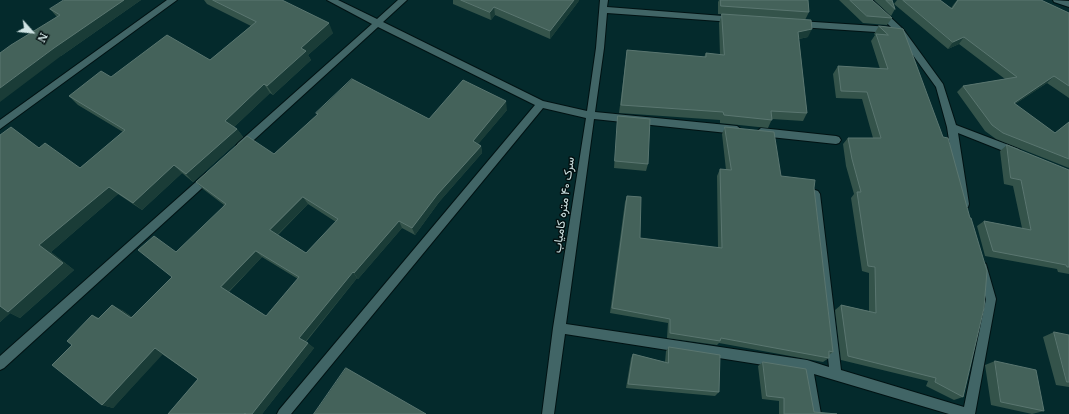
<!DOCTYPE html>
<html>
<head>
<meta charset="utf-8">
<style>
  body { margin:0 }
  #map { position:relative; width:1069px; height:414px; overflow:hidden; background:#042a2c; font-family:Merriweather,serif }
  canvas { display:block }
  .north { position:absolute; left:12px; top:12px; width:40px; height:40px; -webkit-text-stroke:3px #031011; paint-order:stroke; rotate:117deg; font-size:11px; font-weight:700; line-height:16px; text-align:center; color:#cfe3e3 }
  .north::after { content:''; display:block; margin:auto; width:14px; height:18px; background:#cfe3e3; clip-path:polygon(50% 0,100% 100%,50% 72%,0 100%) }
</style>
</head>
<body>
<div id="map">
<canvas width="1069" height="414"></canvas>
<div class="north">N</div>
</div>
<script>
const ctx = document.querySelector('canvas').getContext('2d');
ctx.lineJoin = 'round';
function strokePath(path, color, width, dash) { ctx.strokeStyle = color; ctx.lineWidth = width; ctx.lineCap = dash ? 'butt' : 'round'; ctx.setLineDash(dash || []); ctx.stroke(path); }
function fillPath(path, color) { ctx.fillStyle = color; ctx.fill(path, 'evenodd'); }
function write(font, color, halo, rows, align = 'center') {
  ctx.font = font + ' Merriweather,Vazirmatn,serif'; ctx.lineWidth = 3; ctx.setLineDash([]); ctx.textBaseline = 'middle'; ctx.strokeStyle = halo; ctx.fillStyle = color; for (const [text, x, y, turn = 0] of rows) {
    ctx.save(); ctx.translate(x, y); ctx.rotate((+turn || 0) * Math.PI / 180); ctx.textAlign = isNaN(turn) ? turn : align; if (halo) ctx.strokeText(text, 0, 0); ctx.fillText(text, 0, 0); ctx.restore();
  }
}
const minor = new Path2D(`
  M167,0H177L0,129V120Z
  M327,0H338L377,19L398,0H407L383,22L543,101L587,111L596,48L600,0H608L607,7L736,17L737,19L733,22L607,13L604,48L595,112L737,126L742,130L737,134L594,119L566,324L807,360L829,367L810,194L812,191L815,190L818,191L820,194L841,370L964,407L986,299L977,267L978,264L982,262L986,264L996,299L975,414H949L814,374L821,414H809L802,371L565,334L554,414H542L553,328L586,118L543,108L291,414H277L279,410L535,105L378,27L244,149H238L236,146L238,143L372,24Z
  M863,0H872L903,29L943,84L956,125L1019,149L1021,152L1019,155L1016,156L958,133L969,204L968,207L964,208L960,207L959,204L947,127L936,87L897,33L895,31L891,33L799,27L795,24L799,21L891,27Z
  M1053,0L1069,1V7L1054,2Z
  M761,128L836,136L839,137L841,140L839,143L836,144L761,136L756,132Z
  M209,172L212,173L214,176L212,179L4,368L0,370V356L206,173Z`);
const wall = new Path2D(`
  M64,0H141L61,56L57,17L50,9Z
  M204,0H282L333,33L308,55L311,60L273,95L270,93L234,127L237,129L243,137L193,182L182,173L142,210L118,194L51,252L74,270L20,318L10,313L0,322V135L39,148L80,168L123,132L78,105L69,96L210,60L251,26L207,4Z
  M453,0H579L578,2L550,39L495,15L491,20L453,4Z
  M719,0H808L809,12L805,20L808,37L799,39L807,113L803,121L772,119L768,128L720,123V120L619,113L627,50L704,57L706,53L720,55L719,23L722,14H718V2Z
  M839,0H872L892,18L887,25L863,23Z
  M874,0H892L895,9L891,16Z
  M897,0H940L951,8L957,0H1041L1069,13V98L1047,83L1015,104L1055,133L1069,122V168L996,139L985,131L957,92L963,86L1005,79L959,44L948,49L894,4Z
  M879,26L903,29L963,397L954,400L926,386L928,381L841,360L835,310L841,305L869,311V273L862,271L851,198L854,194L846,166L843,144L848,138H873L862,99L836,98L833,74L838,66L880,69L871,41L875,35L874,34Z
  M507,110L478,144L481,146L482,153L439,202L415,235L402,228L358,279L357,278L306,342L314,348L262,414H168L198,379L162,354L113,408L102,405L72,345L92,315L99,318L122,310L132,317L172,277L224,205L203,189L196,182L274,154L317,115L316,113L429,119ZM308,204L336,222L306,253L278,235ZM262,257L298,279L266,316L229,292Z
  M618,116L648,164L646,171L614,168L617,123Z
  M725,127L781,176L814,188L833,352L829,355V358L823,362L719,343L717,345L667,338L668,323L610,313L625,202L627,196L640,238L718,248L717,176L720,169L726,170L722,134Z
  M1007,145L1069,170V274L1058,272L1057,269L985,256L977,226L984,221L1022,228L1013,186L1004,184L1000,151Z
  M1054,332L1069,335V387L1056,385L1043,337Z
  M669,347L719,392L715,396L626,388L631,358L633,354L665,362L666,351Z
  M995,361L1044,411L1032,414L991,405L985,365Z
  M763,362L814,412L837,414H779V401L762,399L758,366Z`);
const shadedWall = new Path2D(`
  M124,0H141L61,56L0,102V88L54,48Z
  M574,0H579L578,2L550,39V31Z
  M494,7L495,15L491,20L490,12Z
  M329,23L333,33L308,55L311,60L273,95L267,86L301,48Z
  M812,29L808,37L794,40L798,32Z
  M964,37L959,44L948,49L953,42Z
  M1054,76L1047,83L1007,109L1014,103Z
  M264,84L270,93L232,129L225,121Z
  M506,101L507,110L474,149L473,141Z
  M237,129L243,137L193,182L186,174Z
  M481,146L482,153L439,202L415,235L412,228L437,195Z
  M174,165L182,173L142,210L133,203Z
  M109,187L118,194L51,252L74,270L20,318L10,313L0,322V305L39,245Z
  M303,197L308,204L276,236L270,230Z
  M399,221L402,228L358,279L354,273Z
  M256,251L262,257L228,292L221,287Z
  M353,272L357,278L305,342L299,338Z
  M112,305L122,310L140,323L131,318Z
  M308,343L314,348L262,414H252Z
  M155,348L164,353L113,408L102,405Z`);
const building = new Path2D(`
  M64,0H124L54,48L0,88V53L11,45L60,15L50,9Z
  M213,0H282L329,23L301,48L306,51L267,86L264,84L225,121L237,129L186,174L174,165L133,203L109,187L39,245L63,263L8,312L0,306V135L11,127L39,148L45,143L80,168L125,130L69,96L101,71L111,77L167,35L210,60L256,22Z
  M461,0H574L550,31L494,7L490,12Z
  M721,0H808L809,12L721,6Z
  M850,0H872L892,18L867,16Z
  M886,0H892L895,9Z
  M903,0H940L952,9L958,0H1041L1069,13V86L1054,76L1014,103L1055,133L1069,122V159L1003,133L992,125L963,86L1017,77L964,37L953,42Z
  M722,14L811,20L812,29L798,32L807,113L771,111L772,120L724,115L723,112L621,105L627,50L706,57V53L724,55Z
  M879,26L903,29L943,137L948,138L970,218H971L987,271L984,308L963,397L935,382L936,378L848,356L841,305L876,313L875,267L868,266L857,192H861L852,159L848,138H881L867,92L841,91L838,66L888,69L876,34L888,35Z
  M352,79L429,119L463,80L506,101L473,141L481,146L437,195L412,228L399,221L354,273L353,272L299,338L308,343L252,414H246L245,413L244,414H168L198,379L155,348L102,405L52,365L72,345L67,341L92,315L98,319L112,305L131,318L172,277L138,250L154,236L176,252L226,204L196,182L247,136L274,154L318,114L316,113ZM303,197L338,219L306,253L270,230ZM256,251L299,277L266,316L221,287Z
  M618,116L650,119L648,164L615,161Z
  M725,127L774,132L781,176L815,180L814,188L833,352L829,351V358L721,338L720,341L670,333V319L612,308L627,196L641,197L640,238L722,248L720,169L731,170Z
  M1007,145L1069,170V267H1067L1066,265L993,251L984,221L1031,230L1021,180L1011,178Z
  M1054,332L1069,335V382H1067Z
  M669,347L720,355L719,392L628,384L633,354L668,363Z
  M995,361L1036,370L1044,411L1001,402Z
  M763,362L806,369L814,412L837,414H784V398L767,396Z
  M346,368L426,414H314Z`);
const streetNames = [
  ["سرک ۴۰ متره کامیاب",564,205,-82]
];
strokePath(minor, '#001213', 2);
fillPath(minor, '#416566');
fillPath(wall, '#34534a');
fillPath(shadedWall, '#1a3c37');
fillPath(building, '#44625a');
strokePath(building, '#5a7670', 1);
write('12px', '#cfe3e3', '#031011', streetNames);
</script>
</body>
</html>
